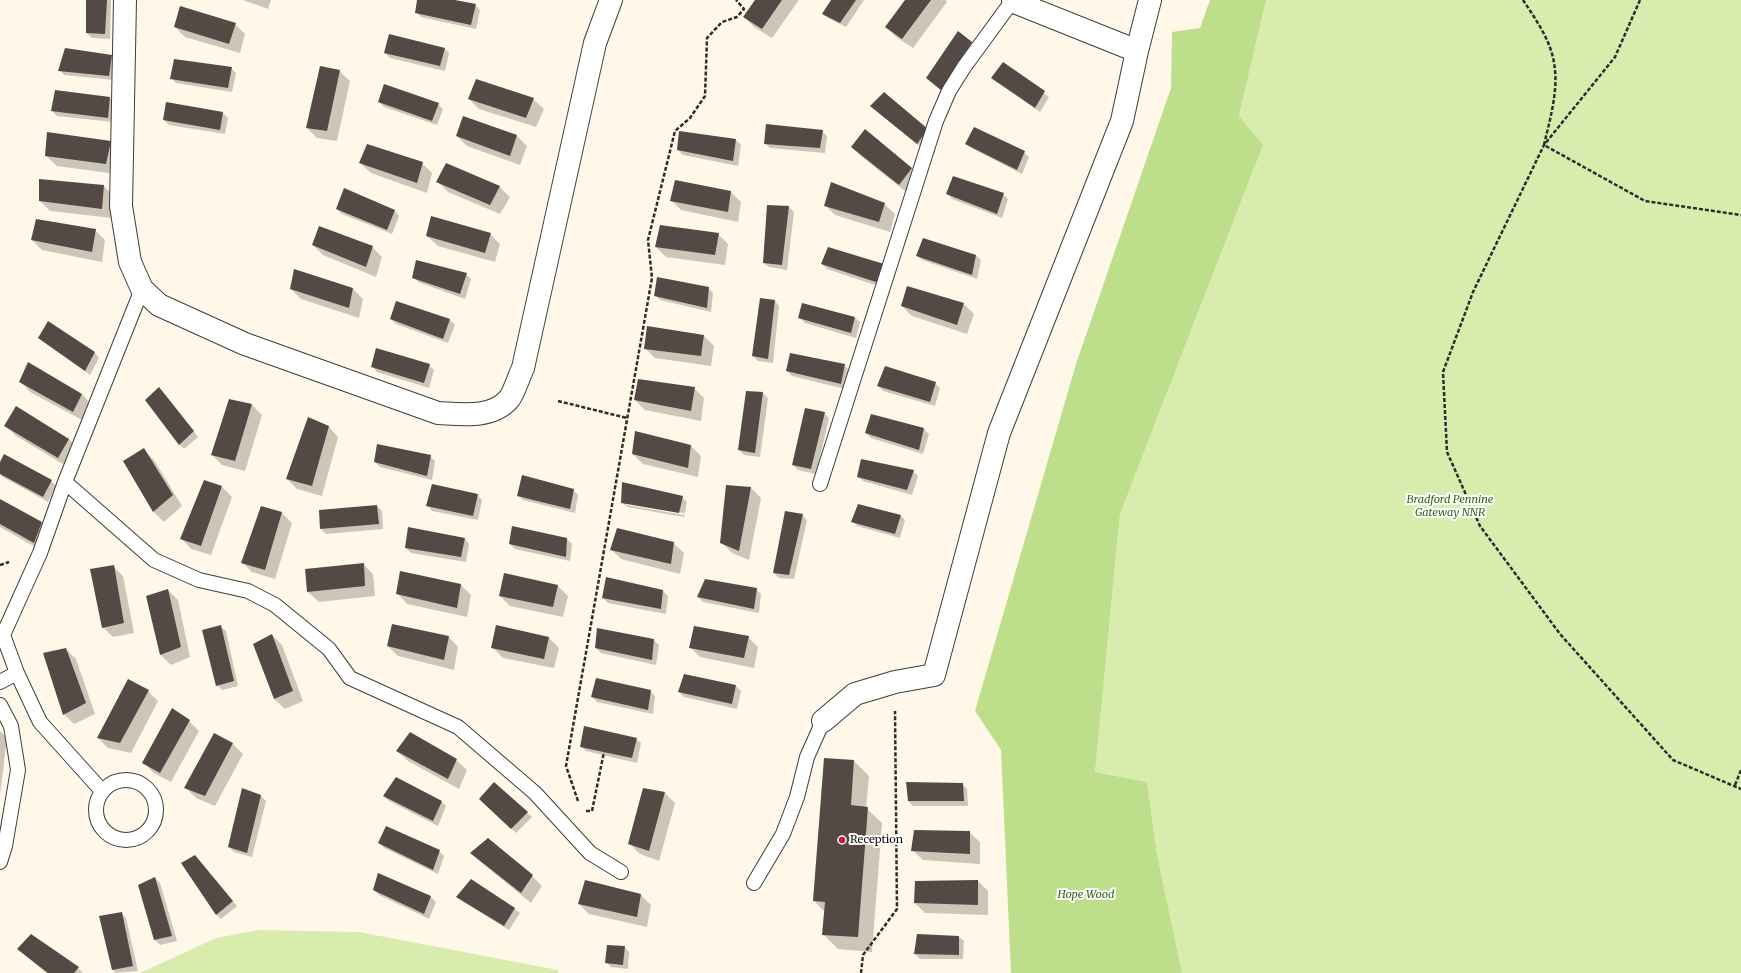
<!DOCTYPE html>
<html>
<head>
<meta charset="utf-8">
<style>
  body { margin:0 }
  canvas { display:block; background:#fff7e7 }
</style>
</head>
<body>
<canvas width="1741" height="973"></canvas>
<script>
const ctx = document.querySelector('canvas').getContext('2d');
ctx.lineJoin = 'round';
function fillPath(path, color) { ctx.fillStyle = color; ctx.fill(path, 'evenodd'); }
function strokePath(path, color, width, dash) { ctx.strokeStyle = color; ctx.lineWidth = width; ctx.lineCap = dash ? 'butt' : 'round'; ctx.setLineDash(dash || []); ctx.stroke(path); }
function write(font, color, halo, rows, align = 'center') {
  ctx.font = font + ' Merriweather,serif'; ctx.lineWidth = 4; ctx.setLineDash([]); ctx.textBaseline = 'middle'; ctx.strokeStyle = halo; ctx.fillStyle = color; for (const [text, x, y, turn = 0] of rows) {
    ctx.save(); ctx.translate(x, y); ctx.rotate((+turn || 0) * Math.PI / 180); ctx.textAlign = isNaN(turn) ? turn : align; if (halo) ctx.strokeText(text, 0, 0); ctx.fillText(text, 0, 0); ctx.restore();
  }
}
const green = new Path2D(`
  M1266,0H1741V973H1182L1157,854L1147,782L1095,772L1120,514L1255,166L1253,133L1239,116Z
  M258,930L359,932L558,970V973H140L216,938Z`);
const forest = new Path2D(`
  M1210,0H1266L1239,116L1263,145L1120,514L1095,772L1147,782L1157,854L1182,973H1011L1001,750L975,711L1076,364L1171,88L1172,32L1200,28Z`);
const shadow = new Path2D(`
  M87,0H111L110,39L92,38L87,33Z
  M243,0H271L268,9Z
  M418,0H450L475,5L480,10L476,29L421,17L416,12Z
  M756,0H799L772,38L754,27L744,17Z
  M833,0H864L846,27L828,18L823,14Z
  M906,0H946L947,2L913,48L896,37L886,27Z
  M235,24L245,34L240,53L185,37L175,27Z
  M972,42L977,47L947,94L927,78Z
  M444,48L449,53L445,71L390,58L385,53Z
  M111,56L116,61L114,80L64,75L60,70Z
  M1004,64L1049,97L1040,112L992,78Z
  M231,68L236,73L232,92L176,83L171,78Z
  M339,71L350,81L337,141L317,138L307,128Z
  M110,98L115,103L113,122L57,116L52,111Z
  M469,99H533L544,109L536,127L479,109Z
  M379,102L438,104L443,109L437,125L384,107Z
  M166,103L223,113L228,118L225,134L169,125L164,120Z
  M876,110L928,129L922,148Z
  M822,131L827,136L825,153L770,148L765,143Z
  M457,136H517L527,146L520,165L467,146Z
  M736,140L741,145L738,166L683,155L678,150Z
  M110,142L120,152L116,174L57,166L46,156Z
  M966,143L1024,152L1029,157L1022,174L971,148Z
  M852,147L911,168L921,178L910,195L862,157Z
  M360,163H422L432,173L427,193L371,173Z
  M40,180L104,186L114,197L112,218L50,211L40,201Z
  M676,181L731,192L741,202L738,222L681,210L671,200Z
  M438,182L500,187L510,197L500,214L448,192Z
  M948,194H1003L1008,199L1002,218L952,199Z
  M884,204L895,214L890,232L835,215L825,205Z
  M789,207L794,212L787,270L769,267L764,263Z
  M337,209L395,211L399,216L392,234L342,214Z
  M660,226L718,234L728,244L725,265L666,257L656,247Z
  M95,230L105,240L102,262L42,250L32,240Z
  M490,234L500,244L495,262L438,246L427,236Z
  M313,245L372,247L382,257L376,277L323,255Z
  M917,255H976L981,260L977,279L922,260Z
  M822,264H883L884,288L827,269Z
  M466,274L471,279L465,299L418,282L414,277Z
  M908,287L964,304L974,314L967,334L912,316L902,306Z
  M708,288L713,293L711,312L660,300L655,295Z
  M291,289H353L363,299L359,318L301,299Z
  M775,301L779,306L773,363L758,361L753,356Z
  M397,302L450,320L455,325L448,343L396,324L391,319Z
  M800,318H855L860,322L856,338L805,323Z
  M48,323L95,353L99,358L90,375L39,338Z
  M648,327L704,336L714,346L711,366L655,358L645,348Z
  M28,364L82,394L92,405L84,421L30,392L20,381Z
  M429,365L434,370L429,388L377,372L373,367Z
  M844,365L849,370L845,389L792,376L787,371Z
  M935,383L940,388L935,406L883,391L878,386Z
  M694,388L704,398L701,421L645,410L635,400Z
  M747,392L763,393L768,398L760,457L744,455L739,450Z
  M164,393L198,437L184,449L179,444Z
  M230,400L252,405L262,415L245,471L222,465L212,455Z
  M16,408L69,439L79,449L68,467L16,436L6,426Z
  M824,413L829,418L816,474L798,470L793,465Z
  M328,426L338,437L322,496L297,489L287,479Z
  M924,429L929,434L923,454L871,438L866,433Z
  M691,446L701,456L698,477L643,464L633,454Z
  M144,450L154,460L182,506L164,522L154,512L124,461Z
  M430,456L435,461L432,480L380,467L375,462Z
  M0,464L51,481L56,486L48,502L1,476Z
  M913,471L918,476L912,495L863,481L858,476Z
  M222,487L232,497L211,555L191,549L181,538Z
  M751,488L761,498L749,560L732,553L722,543Z
  M573,490L578,495L575,513L523,500L519,496Z
  M477,495L482,500L478,520L432,511L428,506Z
  M682,497L687,502L684,517L627,507L622,502ZM626,502L684,513V515L626,505Z
  M0,500L41,523L51,533L44,552L0,527Z
  M377,506L382,511L383,529L326,534L321,529Z
  M261,507L282,513L292,523L275,579L252,572L242,562Z
  M802,515L807,520L794,579L779,578L774,573Z
  M900,515L905,520L900,538L857,526L853,521Z
  M465,539L469,544L466,562L411,553L406,548Z
  M567,539L572,544L570,561L515,549L510,544Z
  M673,543L684,553L680,574L621,559L611,549Z
  M363,564L373,574L375,596L319,602L308,592L306,570Z
  M113,566L123,576L134,633L113,637L103,627Z
  M461,585L471,595L467,617L407,604L397,593Z
  M558,586L568,596L563,617L510,606L500,596Z
  M756,589L761,594L759,613L703,602L698,597Z
  M168,590L178,600L190,657L171,665L161,655Z
  M663,591L668,596L666,614L608,603L603,598Z
  M221,627L226,631L238,686L222,690L217,685Z
  M272,635L282,645L303,701L285,709L274,699Z
  M448,636L458,647L454,670L398,656L388,646Z
  M748,637L758,647L754,668L700,657L690,647Z
  M549,638L559,648L554,668L503,658L492,647Z
  M654,640L659,645L656,665L601,653L596,648Z
  M66,649L76,659L95,714L74,724L64,714Z
  M736,686L741,691L737,709L684,697L679,692Z
  M148,691L158,701L131,753L108,748L98,738Z
  M650,691L655,696L653,714L597,702L592,697Z
  M189,721L199,731L171,782L154,773L144,763Z
  M0,731L7,738L0,795Z
  M636,739L641,743L637,763L586,751L581,746Z
  M233,744L243,754L215,806L196,798L186,788Z
  M397,751L456,760L467,770L459,789L408,761Z
  M854,761L869,776L866,808L882,823L872,952L838,949L823,934L825,912L814,901Z
  M962,784L967,789L968,806H913L908,801Z
  M665,793L675,803L659,861L640,854L630,844Z
  M261,796L266,801L252,857L234,852L229,847Z
  M384,796L441,801L446,806L438,826L389,801Z
  M485,804L527,813L532,817L516,833Z
  M969,832L980,842V864L923,860L912,850Z
  M379,843L439,851L444,856L438,874L384,848Z
  M472,853L532,876L542,886L531,903L482,863Z
  M195,856L237,906L221,919L216,914Z
  M378,875L431,897L436,902L429,919L379,895L374,890Z
  M155,878L160,883L177,941L160,945L155,940Z
  M471,880L515,909L520,913L509,930L462,901L457,897Z
  M978,881L988,891V915L925,913L915,903Z
  M641,895L651,905L647,927L589,914L579,904Z
  M121,913L126,918L138,971L116,973L113,970Z
  M959,937L964,941L963,959H920L915,954Z
  M624,947L629,952L628,969L611,967L606,962Z
  M18,949L78,968L83,973H46Z`);
const building = new Path2D(`
  M86,0H107L105,34L86,33Z
  M417,0H455L476,4L471,25L415,13Z
  M755,0H782L762,29L743,17Z
  M831,0H856L840,23L822,14Z
  M905,0H931L902,39L885,27Z
  M180,6L236,23L229,44L174,27Z
  M958,31L972,42L941,90L926,78Z
  M389,34L445,48L440,66L384,53Z
  M65,48L112,55L109,76L58,71Z
  M174,59L232,67L228,88L170,79Z
  M1003,62L1045,91L1035,108L991,78Z
  M320,66L340,70L327,131L306,128Z
  M476,79L534,98L526,118L468,99Z
  M384,84L439,103L432,121L378,102Z
  M55,90L110,97L108,118L51,111Z
  M884,92L928,129L917,144L870,106Z
  M166,102L223,112L220,130L163,120Z
  M463,116L517,135L510,156L456,136Z
  M766,124L823,130L820,148L764,144Z
  M974,127L1025,151L1017,170L965,144Z
  M865,129L912,168L899,185L851,147Z
  M679,131L736,139L733,161L677,150Z
  M47,132L111,141L106,164L45,156Z
  M367,144L423,162L417,183L359,163Z
  M446,163L500,186L490,205L436,182Z
  M953,176L1004,193L997,214L946,194Z
  M39,179L104,185L102,209L39,201Z
  M675,180L731,191L728,212L670,201Z
  M831,182L885,203L879,222L824,206Z
  M344,188L395,210L387,230L336,209Z
  M767,205L789,206L782,265L763,263Z
  M431,216L491,233L485,253L426,236Z
  M36,219L96,229L92,252L31,240Z
  M660,225L719,233L715,255L655,247Z
  M319,226L373,246L366,267L312,245Z
  M923,238L976,255L972,275L916,256Z
  M828,247L884,264L879,283L821,264Z
  M416,260L467,273L460,294L412,278Z
  M294,269L353,288L349,308L290,289Z
  M657,277L709,287L707,308L654,296Z
  M907,286L964,303L957,325L901,306Z
  M760,298L775,300L768,359L752,356Z
  M396,301L450,319L443,339L390,319Z
  M802,303L855,317L851,333L798,318Z
  M48,321L95,352L85,371L38,338Z
  M647,326L704,335L701,356L644,349Z
  M376,348L430,364L424,383L371,367Z
  M790,353L845,364L841,384L786,371Z
  M28,362L82,394L73,412L19,382Z
  M885,366L936,382L930,402L877,386Z
  M638,379L695,387L691,411L634,400Z
  M159,387L194,431L179,445L145,400Z
  M746,391L763,392L755,453L738,450Z
  M229,399L252,404L235,461L211,455Z
  M16,406L69,439L58,458L4,426Z
  M805,408L825,412L811,469L792,465Z
  M871,414L924,428L919,450L865,433Z
  M308,417L329,426L312,486L286,479Z
  M635,431L691,445L688,468L632,454Z
  M377,444L431,455L427,476L374,462Z
  M144,448L173,495L153,512L123,461Z
  M4,454L52,480L43,497L0,474V462Z
  M861,459L914,470L907,490L857,477Z
  M522,475L574,489L570,509L517,496Z
  M204,480L222,486L201,546L180,539Z
  M622,482L683,496L679,513L621,503Z
  M432,484L478,494L473,516L426,506Z
  M726,485L751,487L739,551L720,543Z
  M0,499L42,522L34,543L0,524Z
  M858,504L901,515L895,534L851,522Z
  M377,505L379,524L320,529L319,510Z
  M261,506L282,512L265,570L241,563Z
  M785,511L803,514L789,575L773,573Z
  M512,526L567,538L566,557L509,544Z
  M408,527L465,538L461,557L405,548Z
  M617,528L674,542L671,564L610,550Z
  M364,563L365,586L307,592L305,569Z
  M114,565L124,623L102,628L90,569Z
  M400,571L461,584L457,608L396,594Z
  M504,573L558,585L553,607L499,596Z
  M606,577L663,590L661,609L602,598Z
  M705,579L757,588L754,609L697,597Z
  M168,589L181,647L160,655L146,596Z
  M392,624L449,636L444,660L387,646Z
  M221,625L234,681L216,686L202,630Z
  M496,625L549,637L544,659L491,648Z
  M694,626L749,636L744,658L689,648Z
  M597,628L654,639L652,660L595,648Z
  M272,634L293,691L274,699L253,644Z
  M66,648L86,703L63,715L43,653Z
  M684,674L736,685L732,704L678,692Z
  M596,678L651,690L648,710L591,697Z
  M128,679L149,690L120,743L97,738Z
  M172,708L190,720L160,773L142,763Z
  M584,726L637,738L632,758L580,747Z
  M410,732L457,759L448,779L396,751Z
  M214,733L233,743L205,796L184,788Z
  M824,758L854,760L851,805L868,807L858,937L822,935L825,902L813,901Z
  M396,777L442,801L433,821L383,796Z
  M494,782L528,812L511,829L479,799Z
  M906,782L963,783L964,801H908Z
  M242,788L261,795L247,853L228,847Z
  M643,788L665,792L649,851L628,844Z
  M386,826L440,850L433,870L378,843Z
  M914,830L970,831V854L911,851Z
  M488,838L533,875L521,893L470,853Z
  M195,855L233,901L216,915L181,863Z
  M378,873L431,896L424,914L373,890Z
  M155,877L172,936L154,940L138,885Z
  M471,879L515,908L504,926L456,897Z
  M585,880L641,894L637,917L578,904Z
  M978,880V905L914,903L915,881Z
  M122,912L133,966L112,970L99,916Z
  M31,934L79,967L74,973H48L17,949Z
  M917,934L959,936V955L914,954Z
  M607,945L625,946L623,965L605,963Z`);
const path = new Path2D(`
  M1523,0C1535,18 1551,41 1554,63C1559,89 1550,119 1544,145L1645,201L1741,215
  M1640,0L1615,57L1544,145L1473,292L1443,372L1447,452L1480,526L1560,634L1673,760L1741,789
  M558,401L627,418
  M0,565L9,562
  M1735,785L1741,770
  M578,801L566,766L652,278L648,240L675,131L690,118L705,96L707,38L722,22L737,17L744,9L736,0
  M586,811H592L604,752
  M861,973L863,955L897,909L895,711`);
const service = new Path2D(`
  M65,482L154,560L199,580L248,591L275,605L329,649L350,678L458,727L535,793L590,853L621,872
  M820,484L936,121L949,91L964,67L1013,0
  M0,682L17,673
  M0,705L11,726L18,770L5,846L0,862
  M96 810a30 30 0 1 1 60 0a30 30 0 1 1-60 0Z
  M102,791L40,722L17,673L3,635L40,553L65,482L142,289
  M754,883L783,834L797,797L807,757L823,721`);
const minor = new Path2D(`
  M125,0L121,206L130,262L142,289L159,305L245,344L438,413C461,414 492,419 509,399C514,393 519,376 523,368L595,43L611,0
  M1013,0L1017,3L1137,51
  M823,721L855,694L895,682L934,675L999,433L1122,121L1137,51L1150,0`);
const markers = [
  [842,840,4,"#c61639"]
];
const parkNames = [
  ["Bradford Pennine",1450,500],
  ["Gateway NNR",1450,513],
  ["Hope Wood",1086,895]
];
const poiNames = [
  ["Reception",850,840]
];
fillPath(green, '#d8edad');
fillPath(forest, '#bddf8b');
fillPath(shadow, '#0003');
fillPath(building, '#544945');
strokePath(service, '#3d3d3d', 16);
strokePath(minor, '#3d3d3d', 24);
strokePath(path, '#2c2c2c', 2.5, [4, 2]);
strokePath(service, '#fff', 14);
strokePath(minor, '#fff', 22);
for (const [x, y, r, color] of markers) { const dot = new Path2D(); dot.arc(x, y, r, 0, 2 * Math.PI); ctx.fillStyle = color; ctx.fill(dot); strokePath(dot, '#fff', 1.5); }
write('italic 11px', '#326616', '#fff', parkNames);
write('11px', '#0a0a0a', '#fff', poiNames, 'left');
</script>
</body>
</html>
